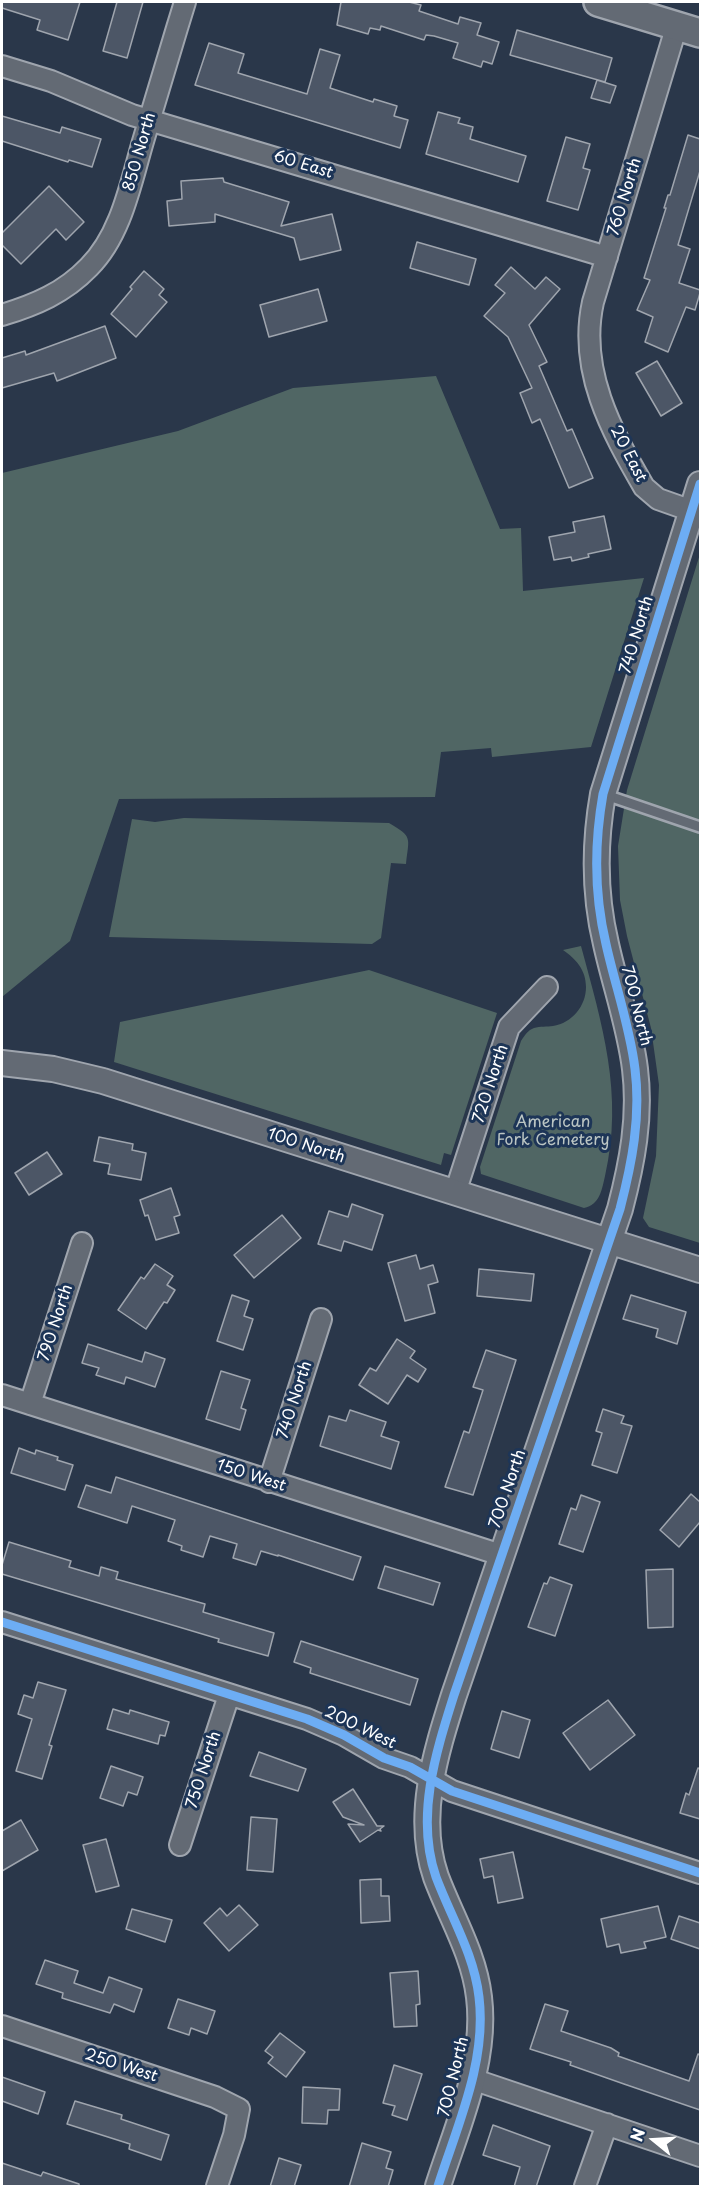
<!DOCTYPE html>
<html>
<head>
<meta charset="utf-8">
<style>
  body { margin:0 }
  #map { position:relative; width:702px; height:2188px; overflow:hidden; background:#2a374a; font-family:"Playpen Sans",sans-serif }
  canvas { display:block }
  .frame { position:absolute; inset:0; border:3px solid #fff; pointer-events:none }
  .north { position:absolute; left:624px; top:2110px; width:60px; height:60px; -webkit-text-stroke:4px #1d3557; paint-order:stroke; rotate:288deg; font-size:16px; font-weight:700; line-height:24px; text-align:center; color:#fff }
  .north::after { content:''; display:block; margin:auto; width:21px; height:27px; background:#fff; clip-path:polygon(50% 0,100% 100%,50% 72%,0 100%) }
</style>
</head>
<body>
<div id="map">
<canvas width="702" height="2188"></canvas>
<div class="frame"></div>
<div class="north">N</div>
</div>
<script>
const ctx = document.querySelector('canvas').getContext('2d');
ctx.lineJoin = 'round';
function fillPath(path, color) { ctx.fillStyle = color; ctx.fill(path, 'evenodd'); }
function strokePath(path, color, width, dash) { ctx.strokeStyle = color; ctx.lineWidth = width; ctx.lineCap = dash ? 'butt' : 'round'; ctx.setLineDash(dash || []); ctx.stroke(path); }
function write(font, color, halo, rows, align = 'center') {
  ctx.font = font + ' "Playpen Sans",sans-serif'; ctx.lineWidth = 6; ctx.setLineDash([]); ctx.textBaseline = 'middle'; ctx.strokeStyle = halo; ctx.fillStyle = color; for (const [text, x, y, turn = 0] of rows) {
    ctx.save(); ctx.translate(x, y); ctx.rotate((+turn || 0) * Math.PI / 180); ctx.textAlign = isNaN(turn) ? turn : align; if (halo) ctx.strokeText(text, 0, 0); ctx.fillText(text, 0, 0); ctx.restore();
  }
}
const green = new Path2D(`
  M436,376L500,529L521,528L523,591L644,578L591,747L492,757L491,748L441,752L435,797L119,799L70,941L2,997V473L178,431L293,388Z
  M700,554V1243L649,1227L643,1218L656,1156L659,1085L651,1028L627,936L620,900L618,846L627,790Z
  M184,818L389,823C413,837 409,837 406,864L391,863L381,938L372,944L109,937L132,819L155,822Z
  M581,946C602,1024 624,1094 605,1176C602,1189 600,1205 584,1208L481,1174L480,1167L521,1041C525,1035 528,1030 534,1028C540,1026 547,1027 553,1026C572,1023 586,1006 586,987C586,970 576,959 563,950Z
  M369,970L497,1013L451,1155L444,1153L441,1165L114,1062L120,1022Z`);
const building = new Path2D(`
  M2,2H80L68,40L37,30L40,20L2,8Z
  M117,2H143L127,58L103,51Z
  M341,2H409L421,5L419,11L458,24L460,17L481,23L477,35L499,42L492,64L483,61L481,67L453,58L458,43L434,36L426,35L424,40L381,26L380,30L370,28L368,34L337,25Z
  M517,30L612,58L605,82L510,55Z
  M209,43L244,54L238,73L307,94L320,49L340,55L330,88L373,102L374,99L397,106L394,116L408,120L400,148L195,85Z
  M597,80L616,86L610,103L591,98Z
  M438,112L460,118L458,123L473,127L470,139L526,156L518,182L426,154Z
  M2,116L60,133L62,127L101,139L92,167L69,160L68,162L2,141Z
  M688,135L700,139V171L678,245L690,249L679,283L700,290V293L695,310L686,307L668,352L645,342L653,317L637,310L650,280L644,278L666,208H664L668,195H670Z
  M566,137L590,144L583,168L590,170L578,210L547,201Z
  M223,178L224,182L289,202L281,226L332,214L341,250L300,260L294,238L215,214V222L169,226L167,201L182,199L181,181Z
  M49,186L84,222L66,240L56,229L21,264L2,245V233Z
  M417,242L476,259L469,285L410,268Z
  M511,267L535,289L546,277L560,289L529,325L547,362L539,366L567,431L572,429L593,478L569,488L540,419L532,423L520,393L532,388L508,337L484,316L505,293L495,285Z
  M144,271L164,289L159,295L167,302L136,337L111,314L132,289L130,287Z
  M318,289L327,321L269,337L260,305Z
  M105,326L116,358L57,381L54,373L2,388V358L25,351L26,355Z
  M657,361L682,403L661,416L636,373Z
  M604,516L611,549L588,554L589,557L572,561L571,557L554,560L549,537L575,532L573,522Z
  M99,1137L133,1144L132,1150L146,1153L141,1180L108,1174L110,1164L94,1161Z
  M47,1152L62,1174L29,1195L15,1173Z
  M171,1188L180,1215L174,1217L179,1233L156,1240L148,1215L145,1216L140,1200Z
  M352,1204L383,1215L372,1250L344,1241L341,1251L318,1244L329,1211L348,1217Z
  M282,1215L301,1238L254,1278L234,1255Z
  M416,1255L420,1269L433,1265L438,1282L428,1285L435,1313L405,1321L388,1263Z
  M155,1264L173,1276L167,1285L175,1290L167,1303L164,1302L146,1329L118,1310L141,1277L144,1279Z
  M479,1269L534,1274L531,1301L477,1296Z
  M232,1295L249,1301L244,1316L253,1319L243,1350L217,1341Z
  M631,1295L686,1312L677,1344L656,1337L658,1329L623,1319Z
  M397,1339L415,1351L410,1358L426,1369L418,1382L407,1375L388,1404L359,1385L370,1368L376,1371Z
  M88,1344L142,1362L145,1352L165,1359L155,1387L126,1377L124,1384L96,1375L99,1368L82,1363Z
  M486,1350L516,1360L473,1495L445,1487L464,1431L469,1433L483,1390L473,1387Z
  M221,1371L250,1380L241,1408L246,1410L240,1430L206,1419Z
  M603,1409L624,1416L621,1423L632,1426L617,1473L592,1465L602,1433L596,1431Z
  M350,1410L386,1422L381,1436L399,1442L391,1469L320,1446L329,1416L346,1421Z
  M19,1448L35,1454L36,1450L58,1457L57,1460L73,1465L65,1490L11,1473Z
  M116,1477L361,1557L353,1580L278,1555V1556L261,1551L256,1565L233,1558L237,1544L210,1536L203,1557L181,1550L182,1546L168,1541L175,1520L132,1506L127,1523L78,1507L86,1485L111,1493Z
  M691,1494L700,1502V1522L679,1547L660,1530Z
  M581,1495L600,1502L583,1552L559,1544L571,1508L576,1510Z
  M9,1542L71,1561L69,1567L99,1576L101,1567L118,1572L116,1579L205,1604L203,1612L274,1633L268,1656L218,1642L219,1639L2,1574V1565Z
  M385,1566L440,1583L433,1605L378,1588Z
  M673,1569V1627L648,1628L646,1570Z
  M550,1577L572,1585L555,1636L528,1627L544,1583L547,1584Z
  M301,1641L418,1679L410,1705L310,1673L311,1668L294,1662Z
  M38,1682L66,1690L49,1745L52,1746L42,1779L16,1771L32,1719L18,1714L24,1695L33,1698Z
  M608,1700L635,1735L590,1770L563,1733Z
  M113,1709L129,1714L130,1710L169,1722L165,1736L160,1735L158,1744L107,1729Z
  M502,1711L530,1720L519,1758L491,1749Z
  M259,1752L306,1769L298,1791L250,1776Z
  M111,1766L143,1777L137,1795L128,1792L123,1806L100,1798Z
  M698,1768L700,1769V1819L680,1813L686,1793L689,1795Z
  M353,1789L377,1826H384L380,1829L381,1831L378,1830L360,1842L348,1824L364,1825L343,1817L333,1802Z
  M251,1817L277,1819L273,1872L247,1870Z
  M21,1820L38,1850L2,1871V1831Z
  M106,1839L119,1886L96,1892L83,1845Z
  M513,1852L523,1898L498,1903L493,1876L484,1878L480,1859Z
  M381,1879V1896H389L390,1921L361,1923L360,1880Z
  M239,1905L258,1925L229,1951L204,1923L220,1908L227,1916Z
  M658,1906L666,1937L644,1942L646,1948L621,1953L619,1944L607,1947L601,1919Z
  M132,1909L172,1920L165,1942L126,1929Z
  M679,1916L700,1923V1949L671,1939Z
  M45,1960L78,1971L74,1983L103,1993L109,1977L142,1989L134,2012L114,2004L110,2013L62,1998L63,1993L36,1984Z
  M418,1971L420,2004L416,2005L417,2026L394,2027L390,1973Z
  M178,1999L215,2011L207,2034L191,2028L189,2035L168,2028Z
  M545,2004L568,2011L561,2031L611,2048L619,2053L618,2056L689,2081L698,2054L700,2055V2110L624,2084L570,2065L571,2062L530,2049Z
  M280,2033L305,2052L286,2077L268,2063L273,2057L265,2051Z
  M394,2065L422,2074L407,2120L392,2115L395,2106L383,2103Z
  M2,2077L45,2092L38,2114L2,2101Z
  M303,2087L340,2089L339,2110H328L327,2124L302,2123Z
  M75,2101L122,2115L121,2119L169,2135L161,2160L129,2149L130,2144L67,2124Z
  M493,2125L550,2146L536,2187H514L520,2167L483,2155Z
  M362,2143L391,2152L386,2168L393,2170L388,2187H349Z
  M279,2158L301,2165L294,2187H270Z
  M2,2163L41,2176L43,2172L79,2184V2187H2Z`);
const service = new Path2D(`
  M603,794L700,827`);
const minor = new Path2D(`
  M677,25L593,302C578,370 611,430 644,487L658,499L692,511
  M2,66L51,81L132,115L607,257
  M2,315C35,305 64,293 89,267C122,234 131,181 144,138C158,92 171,47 185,2
  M455,1193L509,1027L547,987
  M2,1395L501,1555
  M30,1404L82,1243
  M269,1482L321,1319
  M2,1622L307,1719L344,1735L384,1758L410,1767L452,1791L700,1873
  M180,1845L229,1695
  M2,2026L215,2097L239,2109L234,2135L217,2186
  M472,2079L700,2156
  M585,2186L607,2124`);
const tertiary = new Path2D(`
  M2,1063L53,1069L103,1081L700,1270
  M438,2186C457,2126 487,2062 479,1997C474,1954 451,1917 436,1877C415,1817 436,1752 454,1695L620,1209C632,1163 641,1117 635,1069C630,1027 615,985 606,944C594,894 594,845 603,794L700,484`);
const secondary = new Path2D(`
  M598,2L700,33`);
const cycleway = new Path2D(`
  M2,1622L307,1719L344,1735L384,1758L410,1767L452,1791L700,1873
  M438,2186C457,2126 487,2062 479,1997C474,1954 451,1917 436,1877C415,1817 436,1752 454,1695L620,1209C632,1163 641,1117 635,1069C630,1027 615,985 606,944C594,894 594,845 603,794L700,484`);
const streetNames = [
  ["850 North",140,152,-74],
  ["60 East",303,165,17],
  ["760 North",625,197,-73],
  ["20 East",628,454,63],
  ["740 North",637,635,-73],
  ["700 North",636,1006,76],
  ["720 North",491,1084,-72],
  ["100 North",306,1146,18],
  ["790 North",56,1323,-72],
  ["740 North",295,1400,-72],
  ["150 West",251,1476,18],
  ["700 North",508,1489,-71],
  ["200 West",360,1728,26],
  ["750 North",204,1770,-72],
  ["250 West",121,2066,18],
  ["700 North",454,2077,-76]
];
const parkNames = [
  ["American",553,1123],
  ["Fork Cemetery",553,1141]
];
fillPath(green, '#506664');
fillPath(building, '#4c5666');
strokePath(building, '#9fa5ae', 1.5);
strokePath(service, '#9fa5ae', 14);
strokePath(minor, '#9fa5ae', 24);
strokePath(tertiary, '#9fa5ae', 28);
strokePath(secondary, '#9fa5ae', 32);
strokePath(service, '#636a74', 9);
strokePath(minor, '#636a74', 20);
strokePath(tertiary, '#636a74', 24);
strokePath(secondary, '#636a74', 27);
strokePath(cycleway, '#6dadf4', 9);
write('16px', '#fff', '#1d3557', streetNames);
write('16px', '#bbc5c3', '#1d3557', parkNames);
</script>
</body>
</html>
